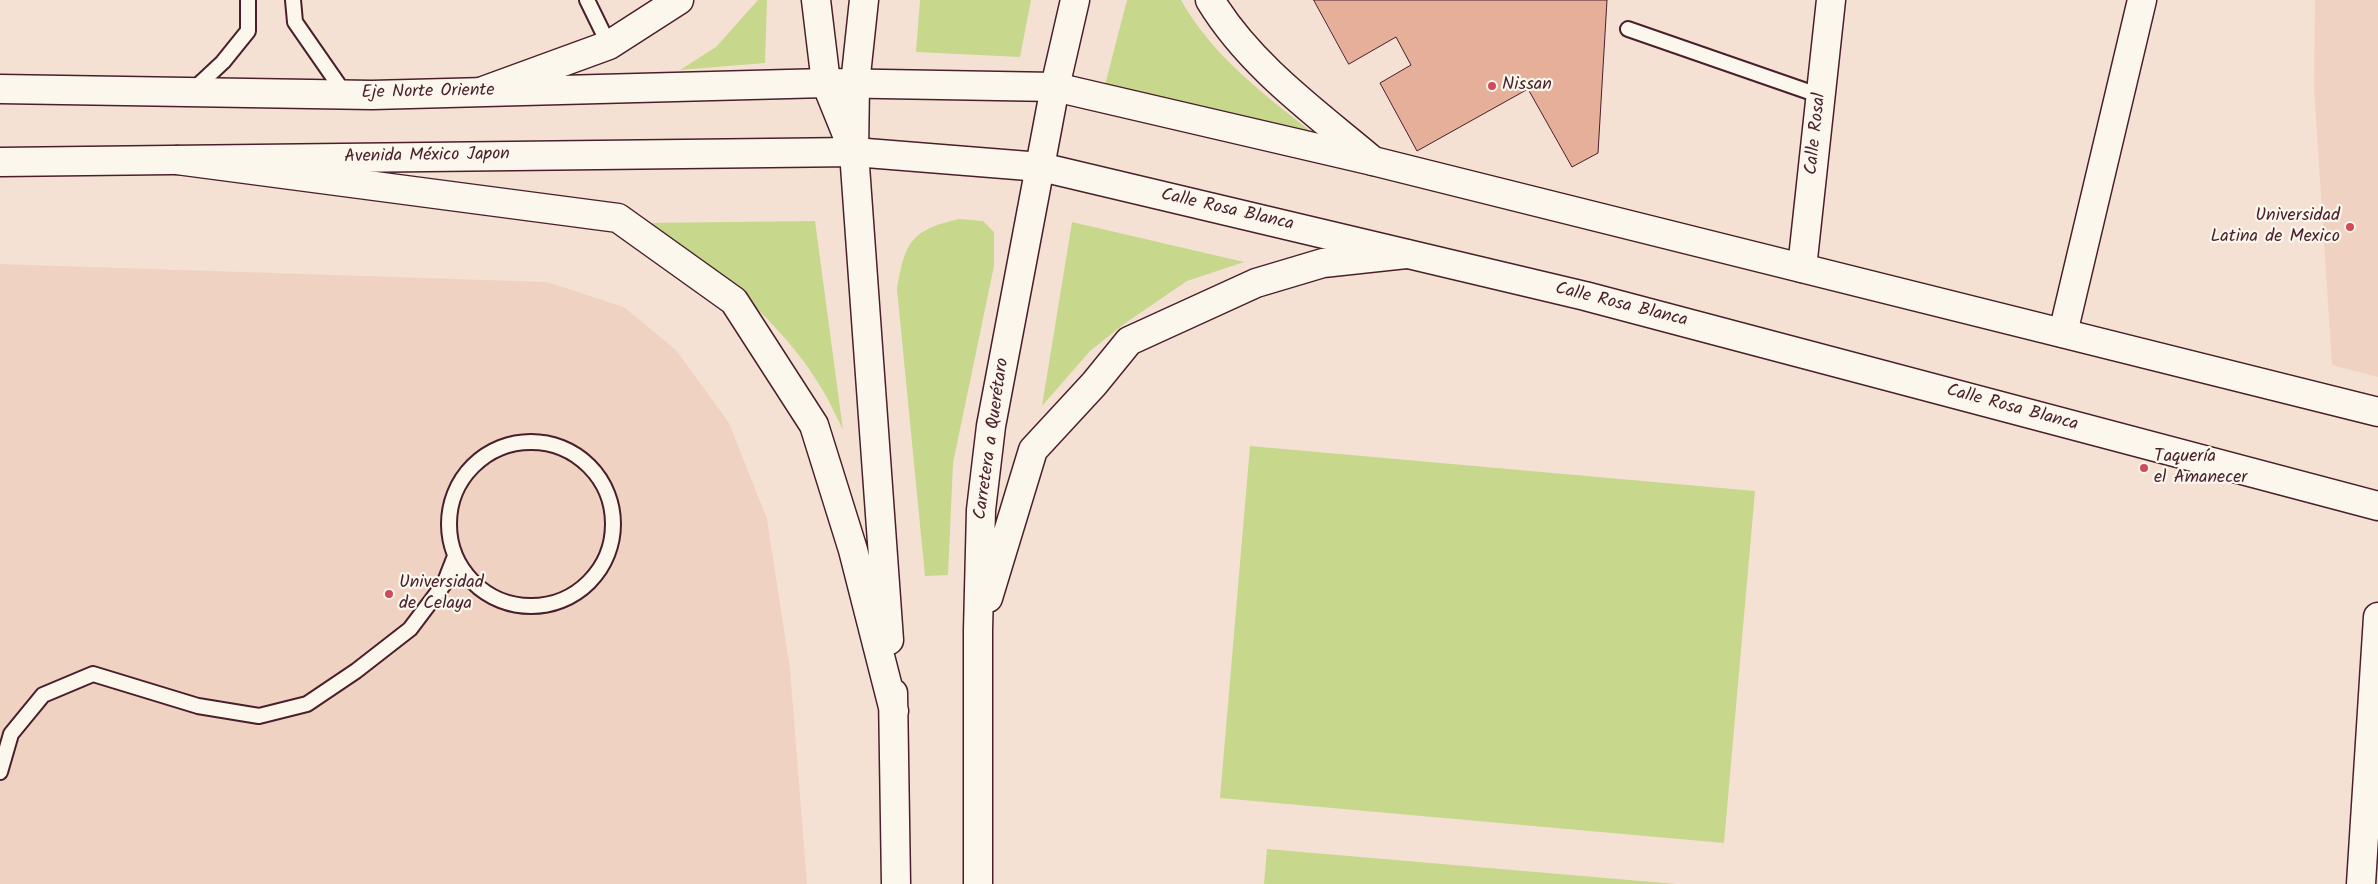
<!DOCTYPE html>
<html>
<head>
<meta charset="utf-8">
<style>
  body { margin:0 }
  canvas { display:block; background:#f4e1d3 }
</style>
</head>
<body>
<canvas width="2378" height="884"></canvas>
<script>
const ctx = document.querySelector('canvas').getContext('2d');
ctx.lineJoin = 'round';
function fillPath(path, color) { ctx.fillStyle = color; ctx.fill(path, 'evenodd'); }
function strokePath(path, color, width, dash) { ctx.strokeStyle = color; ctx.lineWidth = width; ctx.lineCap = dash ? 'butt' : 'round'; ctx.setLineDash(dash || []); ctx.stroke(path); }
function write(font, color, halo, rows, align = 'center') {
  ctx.font = font + ' Kalam,sans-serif'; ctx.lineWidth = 4.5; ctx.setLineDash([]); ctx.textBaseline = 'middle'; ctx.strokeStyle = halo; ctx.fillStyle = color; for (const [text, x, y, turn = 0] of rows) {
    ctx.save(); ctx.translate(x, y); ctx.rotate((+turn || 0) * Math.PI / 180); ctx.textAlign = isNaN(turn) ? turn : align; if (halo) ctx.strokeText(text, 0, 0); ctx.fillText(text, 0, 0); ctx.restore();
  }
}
const built = new Path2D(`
  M2315,0H2378V377L2332,365L2314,88Z
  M0,264L547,282L624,307L676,350L729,423L767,519L790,669L807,884H0Z`);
const green = new Path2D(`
  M758,0H767L765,63L680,70L716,47Z
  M920,0H1031L1020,57L916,52Z
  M1127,0H1181C1213,57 1264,94 1314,134L1105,85Z
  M959,219L983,221L994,232V266L953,463L948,575L925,576L897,289C905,242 911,230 959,219Z
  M815,221L843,430C836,416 830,402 822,389C780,319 714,268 647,223Z
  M1072,222L1244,262L1187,281L1124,324L1090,351L1042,406Z
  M1250,446L1755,491L1724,843L1220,798Z
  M1267,849L1676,884H1264Z`);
const building = new Path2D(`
  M1314,0H1607L1598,153L1572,167L1528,89L1417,151L1380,83L1411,65L1396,37L1349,64Z`);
const service = new Path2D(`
  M293,0L295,22L345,94
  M587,0L609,45
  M1628,29L1821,96
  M193,90L223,62L248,31V0
  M449 524a82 82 0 1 1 164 0a82 82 0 1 1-164 0Z
  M0,772L11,734L43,695L93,674L198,706L259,716L307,704L356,671L410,629L444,584L455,556`);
const minor = new Path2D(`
  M1802,268L1831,0
  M2063,333L2142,0
  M2361,884L2378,617`);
const tertiary = new Path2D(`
  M816,0L826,83L854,152`);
const primary = new Path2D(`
  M0,89L372,95L826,83L1055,87L1373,161L2378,412
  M0,162L854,152L1041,167L1585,296L2378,506`);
const trunk = new Path2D(`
  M864,0L855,84L854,152L889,640
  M1210,0C1250,66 1315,112 1373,161
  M483,91L609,45L679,0
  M177,160L618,218L734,301L814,425L853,550L894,711
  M988,598L1033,450L1094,384L1129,341L1256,283L1323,263L1406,254
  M893,693L896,884
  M978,884V630L981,510L991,426L1055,87L1075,0`);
const markers = [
  [1492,86,5,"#d1495b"],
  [2350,227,5,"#d1495b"],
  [2144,468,5,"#d1495b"],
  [389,594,5,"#d1495b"]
];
const poiNames = [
  ["Nissan",1502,86],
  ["Universidad",2340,217,"right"],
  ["Latina de Mexico",2340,238,"right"],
  ["Taquería",2154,458],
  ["el Amanecer",2154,479],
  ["Universidad",399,584],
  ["de Celaya",399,605]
];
const streetNames = [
  ["Eje Norte Oriente",428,93,-1],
  ["Calle Rosal",1817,134,-84],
  ["Avenida México Japon",427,157,-1],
  ["Calle Rosa Blanca",1227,211,13],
  ["Calle Rosa Blanca",1621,306,14],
  ["Calle Rosa Blanca",2012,409,15],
  ["Carretera a Querétaro",993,439,-82]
];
fillPath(built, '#f0d2c2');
fillPath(green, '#c7d88c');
fillPath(building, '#e5af9a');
strokePath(building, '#4a1f2b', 1);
strokePath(service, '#4a1f2b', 18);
strokePath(minor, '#4a1f2b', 31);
strokePath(tertiary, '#4a1f2b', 31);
strokePath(primary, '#4a1f2b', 31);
strokePath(trunk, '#4a1f2b', 31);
strokePath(service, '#fbf7ec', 14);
strokePath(minor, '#fbf7ec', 28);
strokePath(tertiary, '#fbf7ec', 28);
strokePath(primary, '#fbf7ec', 28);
strokePath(trunk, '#fbf7ec', 28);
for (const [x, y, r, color] of markers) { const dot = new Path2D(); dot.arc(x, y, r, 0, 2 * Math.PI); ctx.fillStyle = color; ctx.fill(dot); strokePath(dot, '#fbf7ec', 2); }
write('18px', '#4a1f2b', '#fbf7ec', poiNames, 'left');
write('18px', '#4a1f2b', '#fbf7ec', streetNames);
</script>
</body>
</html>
